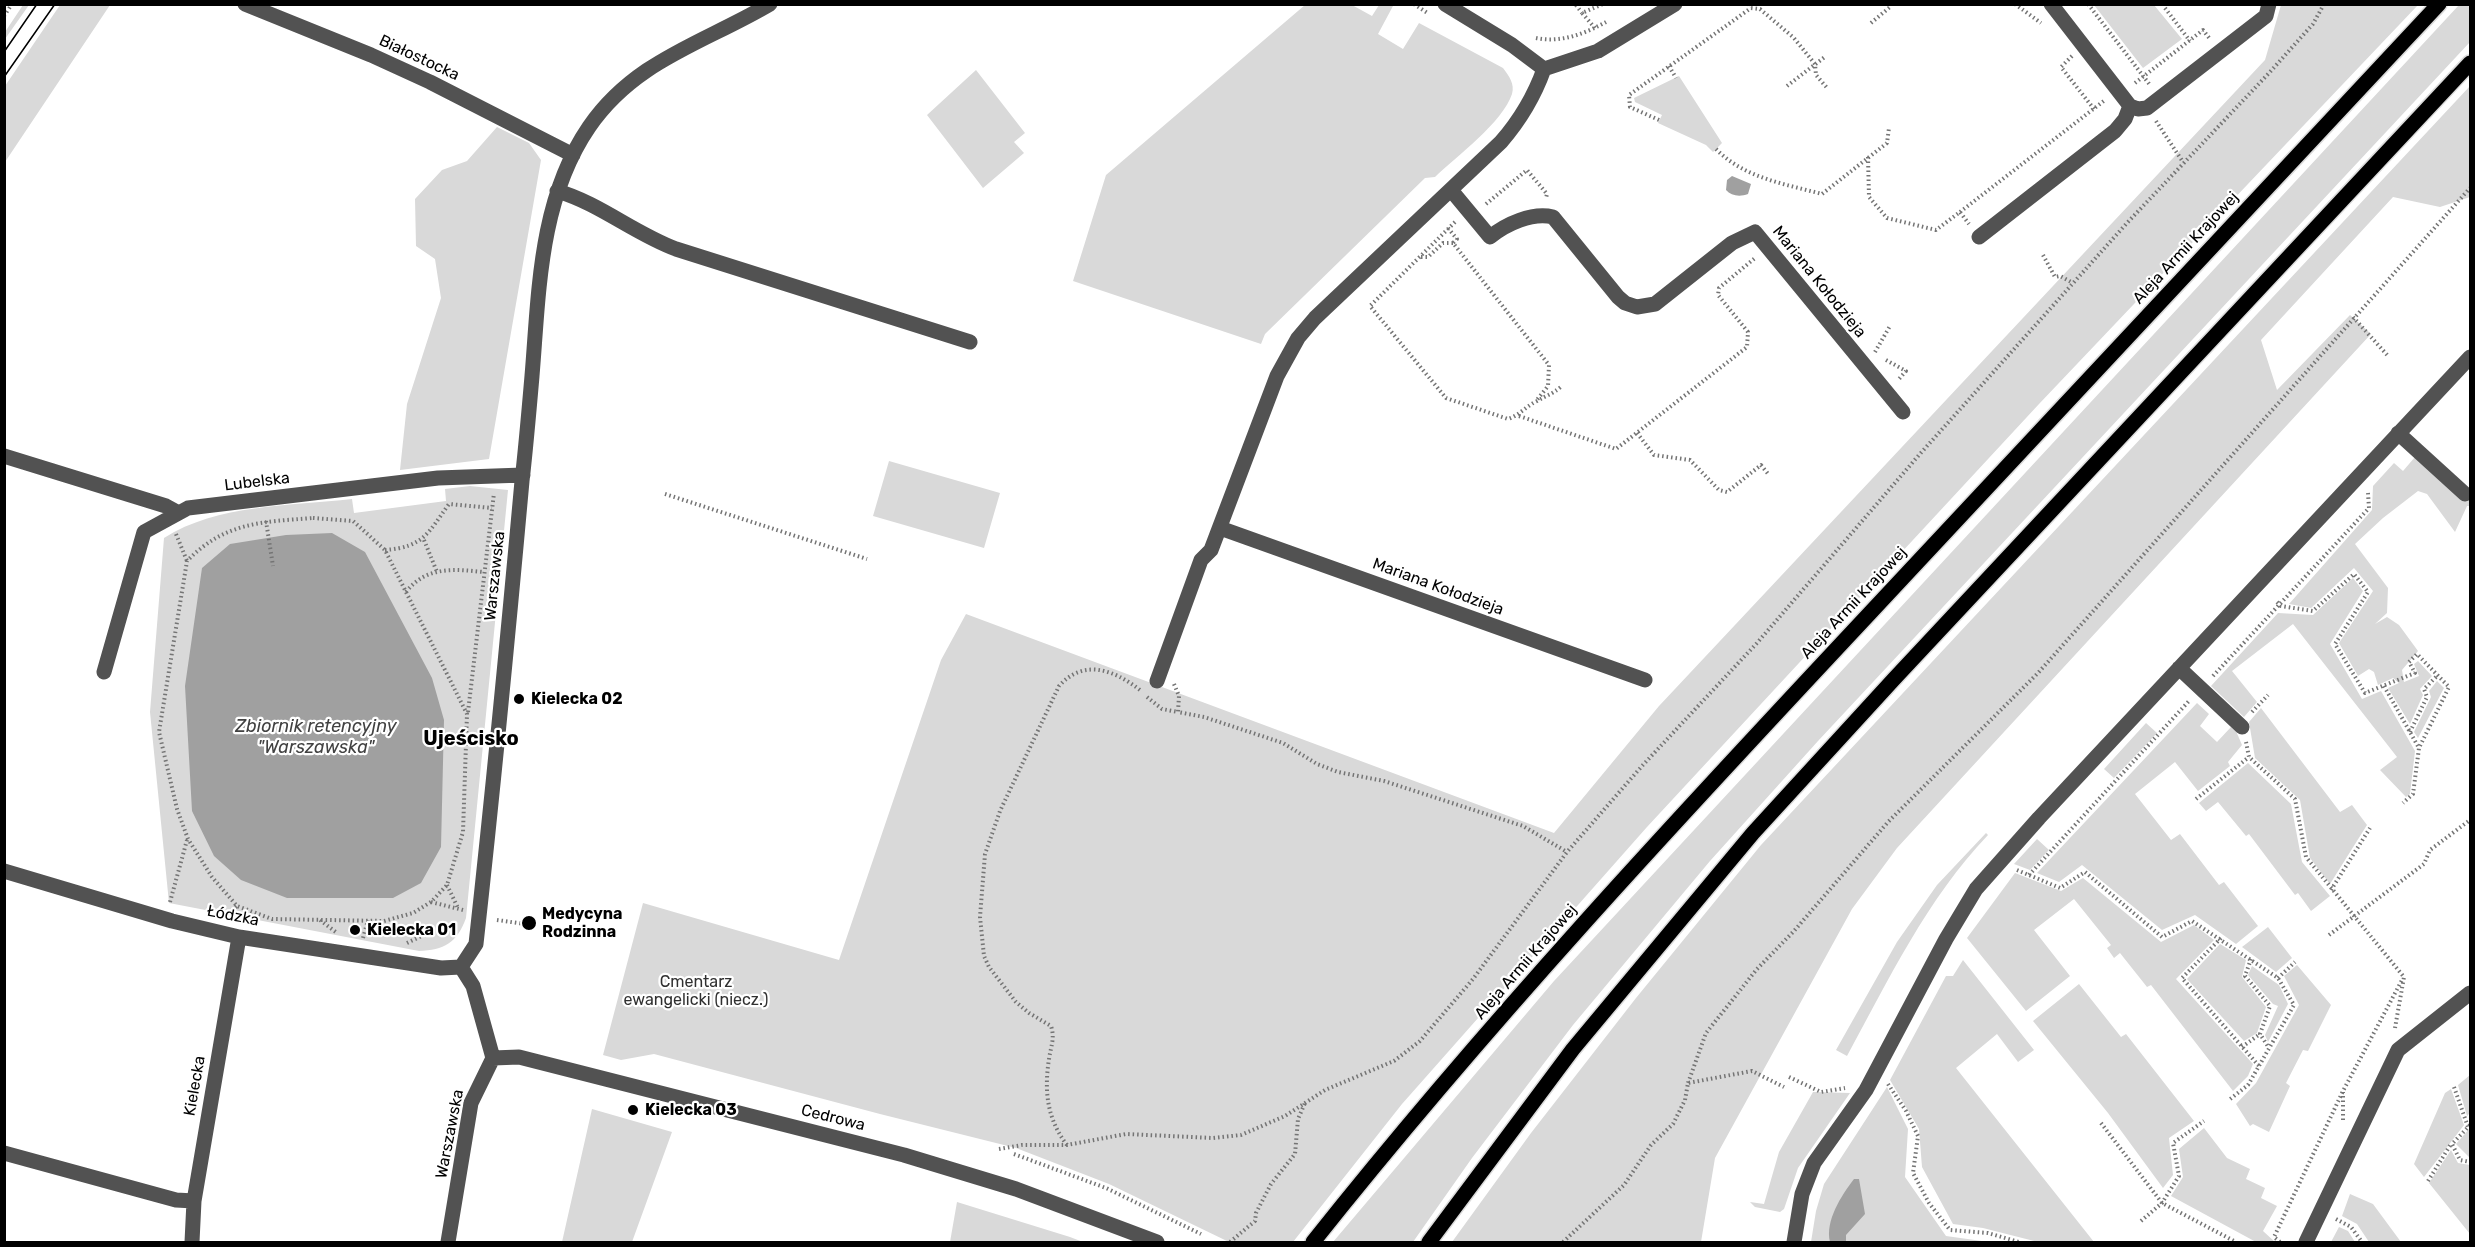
<!DOCTYPE html>
<html>
<head>
<meta charset="utf-8">
<style>
  body { margin:0 }
  #map { position:relative; width:2475px; height:1247px; overflow:hidden; background:#fff; font-family:Rubik,sans-serif }
  canvas { display:block }
  .frame { position:absolute; inset:0; border:6px solid #000; pointer-events:none }
</style>
</head>
<body>
<div id="map">
<canvas width="2475" height="1247"></canvas>
<div class="frame"></div>
</div>
<script>
const ctx = document.querySelector('canvas').getContext('2d');
ctx.lineJoin = 'round';
function fillPath(path, color) { ctx.fillStyle = color; ctx.fill(path, 'evenodd'); }
function strokePath(path, color, width, dash) { ctx.strokeStyle = color; ctx.lineWidth = width; ctx.lineCap = dash ? 'butt' : 'round'; ctx.setLineDash(dash || []); ctx.stroke(path); }
function write(font, color, halo, rows, align = 'center') {
  ctx.font = font + ' Rubik,sans-serif'; ctx.lineWidth = 4.5; ctx.setLineDash([]); ctx.textBaseline = 'middle'; ctx.strokeStyle = halo; ctx.fillStyle = color; for (const [text, x, y, turn = 0] of rows) {
    ctx.save(); ctx.translate(x, y); ctx.rotate((+turn || 0) * Math.PI / 180); ctx.textAlign = isNaN(turn) ? turn : align; if (halo) ctx.strokeText(text, 0, 0); ctx.fillText(text, 0, 0); ctx.restore();
  }
}
const green = new Path2D(`
  M23,5H29L5,39V32Z
  M60,5H110L5,162V86Z
  M1305,5H1352L1372,16L1379,5L1393,6L1378,34L1403,49L1419,23L1503,68C1509,76 1515,84 1512,94C1503,122 1456,157 1435,177L1425,178L1265,334L1261,344L1073,281L1106,175Z
  M2094,5H2154L2182,39L2143,68Z
  M2281,5H2418L2039,404L1647,827L1402,1104L1293,1242H1229L1109,1184L1016,1148L880,1114L654,1054L621,1060L603,1055L643,903L839,960L941,660L966,614L1554,833L1659,706L2265,60Z
  M2459,5H2470V42L1818,741L1710,861L1573,1025L1472,1158L1413,1242H1333L1554,981Z
  M976,70L1025,133L1014,142L1024,153L983,188L927,115Z
  M1679,76L1722,143L1713,152L1706,145L1658,123L1662,115L1635,102L1634,98Z
  M2470,86V197L2440,207L2393,197L2261,340L2277,390L2350,315L2371,334L1897,848L1852,909L1715,1158L1701,1242H1452L1531,1133L1636,998L1761,845Z
  M497,127L529,143L541,160L489,459L400,470L407,404L441,298L435,259L416,246L415,199L442,170L467,161Z
  M2415,457L2460,498L2470,500V506H2467L2455,532L2427,494L2418,491L2383,518L2355,544L2388,588L2387,613L2375,624L2387,617L2399,625L2418,651L2402,670L2404,682L2419,676L2414,664L2418,661L2432,676L2420,689L2423,695L2410,724L2388,688L2399,683L2393,678L2378,685L2374,672L2369,669L2358,676L2339,643L2373,591L2354,568L2311,608L2289,604L2372,510L2373,486L2394,463L2403,471Z
  M889,461L1000,493L984,548L873,516Z
  M470,486L508,490L466,918C457,943 444,950 419,951L169,903L150,712L164,538C217,504 291,506 352,499L354,513L446,501L445,489Z
  M2353,578L2363,591L2330,644L2362,699L2381,691L2415,751L2410,794L2406,797L2380,770L2397,757L2293,624L2232,671L2257,702L2244,717L2211,686L2278,613L2313,615Z
  M2437,681L2444,688L2418,738L2414,732L2431,697L2429,691Z
  M2197,703L2209,714L2200,726L2217,742L2231,727L2236,731L2242,745L2228,762L2230,766L2198,791L2175,762L2135,794L2171,840L2180,834L2219,885L2224,882L2258,926L2236,944L2195,915L2162,930L2082,865L2059,882L2037,873Z
  M2261,708L2340,812L2352,805L2367,825L2330,884L2310,858L2300,800L2255,758L2249,722Z
  M2146,723L2157,733L2114,778L2104,769Z
  M2248,763L2291,804L2302,862L2330,896L2311,911L2298,893L2295,895L2249,834L2246,836L2218,802L2206,811L2199,803Z
  M1986,833L1988,835C1927,899 1889,979 1847,1056L1836,1050L1897,942L1937,885Z
  M2037,839L2049,850L2030,870L2014,864Z
  M2015,873L2061,891L2083,878L2161,942L2194,925L2214,940L2176,979L2253,1064L2248,1076L2233,1091L2151,985L2147,987L2120,953L2114,958L2107,948L2111,945L2074,899L2034,930L2070,976L2026,1011L1967,938Z
  M2268,927L2292,958L2276,972L2242,947Z
  M2220,944L2246,960L2242,977L2266,1007L2257,1033L2244,1041L2187,979Z
  M1963,960L2034,1050L2018,1062L1997,1034L1956,1068L2094,1242H2038L1983,1228L1953,1224L1922,1167L1919,1129L1890,1080L1946,976H1953Z
  M2297,965L2331,1005L2308,1051L2303,1050L2286,1083L2290,1086L2269,1132L2253,1124L2250,1126L2236,1104L2256,1083L2299,1005L2284,976Z
  M2252,966L2279,985L2288,1004L2268,1042L2265,1035L2278,1006L2273,1004L2248,975Z
  M2079,984L2121,1037L2126,1034L2194,1121L2169,1138L2173,1175L2163,1188L2108,1113L2033,1021Z
  M2470,1075V1113L2467,1116L2458,1085Z
  M1887,1087L1908,1129L1905,1177L1946,1236L1989,1242H1811L1816,1211L1824,1184Z
  M2451,1089L2464,1125L2424,1177L2414,1164L2445,1093Z
  M1813,1092L1850,1093L1798,1168L1784,1209L1780,1212L1755,1207L1750,1202L1764,1204L1779,1152Z
  M592,1109L672,1132L632,1242H562Z
  M2204,1128L2227,1158L2250,1169L2246,1179L2265,1188L2261,1198L2277,1206L2263,1231L2275,1242H2256L2171,1196L2183,1177L2179,1149Z
  M2470,1128V1158L2456,1144Z
  M2451,1150L2458,1163L2470,1165V1234L2429,1183Z
  M2350,1194L2373,1204L2401,1242H2369L2357,1224L2342,1216Z
  M957,1202L1070,1237L1083,1242H950Z
  M2339,1227L2348,1231L2355,1242H2331Z`);
const water = new Path2D(`
  M1732,176L1751,184L1748,194C1740,197 1731,196 1726,190L1727,180Z
  M332,533L365,552L432,678L444,720L441,847L421,883L393,898H287L241,880L214,856L192,811L185,686L202,568L230,544L286,535Z
  M1854,1179H1859L1865,1214L1846,1235V1241L1830,1242C1825,1221 1841,1196 1854,1179Z`);
const path = new Path2D(`
  M1414,4L1429,14
  M1749,4L1751,8L1760,9L1794,38L1815,64L1816,75L1828,89
  M2015,4L2041,23
  M2088,4L2150,85
  M1576,5L1582,13
  M2165,8L2190,41
  M4,16L12,4
  M1871,23L1890,7
  M1595,28L1582,13L1603,4
  M1536,38C1561,43 1584,34 1606,22
  M2072,56L2061,67L2094,109
  M1669,66L1676,78
  M2135,83L2203,30L2210,39
  M1787,86L1826,56
  M1659,120L1630,107L1629,95L1751,8
  M2156,121L2183,162
  M1716,149C1744,178 1785,184 1822,194L1887,143L1889,128
  M1868,157L1869,197L1887,218L1936,230L1960,212L1969,224
  M1486,204L1527,170L1547,194L1546,198
  M1960,212L2105,100
  M1455,222L1370,306L1446,398L1508,419C1520,415 1526,406 1537,401C1547,395 1551,395 1562,386
  M1448,228L1457,239L1453,243L1549,365L1548,386L1536,401
  M2043,255L2055,277L2060,276L2073,283
  M1421,257H1428L1443,243H1453
  M2353,317L2389,357
  M1875,352L1890,326
  M1886,360L1906,371L1899,379
  M1519,416L1616,449L1747,347L1748,332L1718,295L1719,288L1755,258
  M1637,433L1654,455L1690,460L1719,490L1727,492L1761,465L1769,475
  M665,494L867,559
  M313,518L353,521L385,550L467,714L463,832L447,885L431,902L413,913L384,921L272,919L237,906L212,877L188,839L177,809L159,732L187,561C225,522 261,522 313,518Z
  M266,521L273,566
  M176,534L187,561
  M424,540L437,572
  M385,550C424,547 428,533 449,504L492,508
  M406,592C426,566 454,569 483,572
  M2277,602L2281,606L2313,611L2354,574L2368,592L2335,644L2365,693L2415,673L2409,662L2417,654L2449,687L2419,748L2413,794L2403,803
  M2213,676L2369,508L2368,493
  M1174,684L1179,696L1178,712L1204,717L1283,743L1317,764L1338,772L1384,781L1523,826L1567,852
  M2384,686L2419,748
  M1147,697L1162,709L1178,712
  M468,712L494,493
  M2252,712L2268,695
  M2410,732L2427,697L2424,689L2438,675
  M2246,742L2249,757L2295,799L2306,857L2404,977L2395,1028
  M2196,799L2249,757
  M2017,870L2060,888L2085,872L2162,937L2192,921L2278,978L2294,1005L2248,1085L2229,1100
  M2029,875L2189,701
  M447,885L458,908
  M2331,890L2370,828
  M170,902L187,840
  M431,902L463,910
  M225,916L237,906
  M320,920L337,933
  M497,920L525,924
  M2329,935L2424,864L2430,850L2470,820
  M363,938L368,920
  M2221,938L2182,978L2259,1066
  M407,943L434,930
  M2251,959L2245,976L2270,1006L2260,1034L2269,1048
  M2278,978L2295,962
  M2242,1047L2260,1034
  M1789,1077L1821,1092L1845,1088
  M1688,1083L1706,1033L1757,969L1794,931L1888,822L2038,673L2470,188
  M1888,1084L1906,1111L1918,1136L1913,1173L1929,1203L1950,1230L1988,1233L2019,1242
  M2454,1087L2468,1127
  M2343,1120V1092
  M2101,1123L2162,1203L2236,1242
  M2470,1125L2452,1144L2460,1160L2470,1162
  M1067,1145C1047,1119 1044,1091 1049,1059C1051,1046 1055,1038 1051,1026L1029,1013L1016,1002L989,967L984,956L980,917L985,854L1000,811L1059,686C1084,658 1114,670 1140,690
  M999,1149L1022,1145H1067L1126,1134L1213,1138L1241,1135L1285,1116L1325,1090L1394,1061L1420,1041L1473,979L1567,852L1642,766L1757,643L1919,455L2127,223L2270,72L2313,24L2324,4
  M1014,1154L1106,1188L1201,1234
  M2428,1181L2451,1144
  M2336,1219L2351,1227L2362,1242
  M2141,1221L2162,1203L2179,1176L2173,1143L2204,1121
  M1230,1242L1255,1221L1256,1213L1271,1184L1295,1154L1298,1119L1305,1103
  M1563,1242L1624,1185L1651,1145L1673,1124L1685,1100L1688,1083L1752,1071L1784,1087
  M2280,1242L2274,1237L2343,1091L2402,980`);
const minor = new Path2D(`
  M245,4L371,55L430,82L573,155
  M1445,4L1512,45L1544,69
  M2051,4L2130,106L2138,109L2147,108L2266,16L2269,4
  M1544,69L1598,51L1675,4
  M1451,190L1490,237C1506,224 1532,212 1553,217L1618,297L1625,303L1637,307L1655,304L1732,243L1755,232L1903,412
  M557,191C599,203 635,234 676,249L970,342
  M1979,237L2115,131L2125,119L2130,106
  M2398,433L2465,494
  M4,456L166,506L177,512
  M1220,528L1645,680
  M2179,668L2242,727
  M104,672L144,532L188,508L438,478L523,475
  M1157,681L1201,560L1211,550L1277,376L1298,338L1315,318L1501,142C1521,119 1534,97 1544,69
  M4,871L172,921L239,937L441,968L461,967
  M461,967L476,944C493,790 508,636 522,481C526,446 529,411 532,376C539,292 539,200 589,127C635,60 704,43 770,4
  M493,1058L519,1057L904,1155L1016,1189L1157,1242
  M4,1153L176,1200L194,1201
  M192,1242L194,1201L239,937
  M448,1242L471,1103L493,1058L473,986L461,967
  M1794,1242L1802,1194L1814,1163L1866,1090L1946,939L1976,889L2039,818L2470,357
  M2306,1242L2398,1050L2470,993`);
const major = new Path2D(`
  M1313,1242C1487,1023 1679,817 1870,613C2060,410 2249,207 2439,4
  M1429,1242L1573,1049L1753,833L1894,679L2470,63`);
const tram = new Path2D(`
  M4,52L37,4
  M4,77L55,4`);
const markers = [
  [519,699,6,"#000"],
  [529,923,8,"#000"],
  [355,930,6,"#000"],
  [633,1110,6,"#000"]
];
const streetNames = [
  ["Białostocka",419,58,25],
  ["Aleja Armii Krajowej",2186,248,-47],
  ["Mariana Kołodzieja",1819,282,51],
  ["Lubelska",257,482,-7],
  ["Warszawska",495,576,-84],
  ["Mariana Kołodzieja",1438,587,20],
  ["Aleja Armii Krajowej",1854,603,-47],
  ["Łódzka",233,916,11],
  ["Aleja Armii Krajowej",1526,962,-49],
  ["Kielecka",195,1086,-80],
  ["Cedrowa",833,1118,14],
  ["Warszawska",450,1134,-79]
];
const poiNames = [
  ["Kielecka 02",531,699],
  ["Medycyna",542,914],
  ["Rodzinna",542,932],
  ["Kielecka 01",367,930],
  ["Kielecka 03",645,1110]
];
const parkNames = [
  ["Cmentarz",696,982],
  ["ewangelicki (niecz.)",696,1000]
];
const waterNames = [
  ["Zbiornik retencyjny",316,727],
  ["\"Warszawska\"",316,748]
];
const quarterNames = [
  ["Ujeścisko",471,739]
];
fillPath(green, '#d9d9d9');
fillPath(water, '#a0a0a0');
strokePath(major, '#dbdbdb', 18);
strokePath(path, '#747474', 4, [1.5, 3]);
strokePath(minor, '#525252', 15);
strokePath(major, '#000', 15);
strokePath(tram, '#000', 1.5);
for (const [x, y, r, color] of markers) { const dot = new Path2D(); dot.arc(x, y, r, 0, 2 * Math.PI); ctx.fillStyle = color; ctx.fill(dot); strokePath(dot, '#fff', 2); }
write('16px', '#000', '#fff', streetNames);
write('bold 16px', '#000', '#fff', poiNames, 'left');
write('16px', '#303030', '#fff', parkNames);
write('italic 18px', '#414141', '#fff', waterNames);
write('bold 20px', '#000', '#fff', quarterNames);
</script>
</body>
</html>
